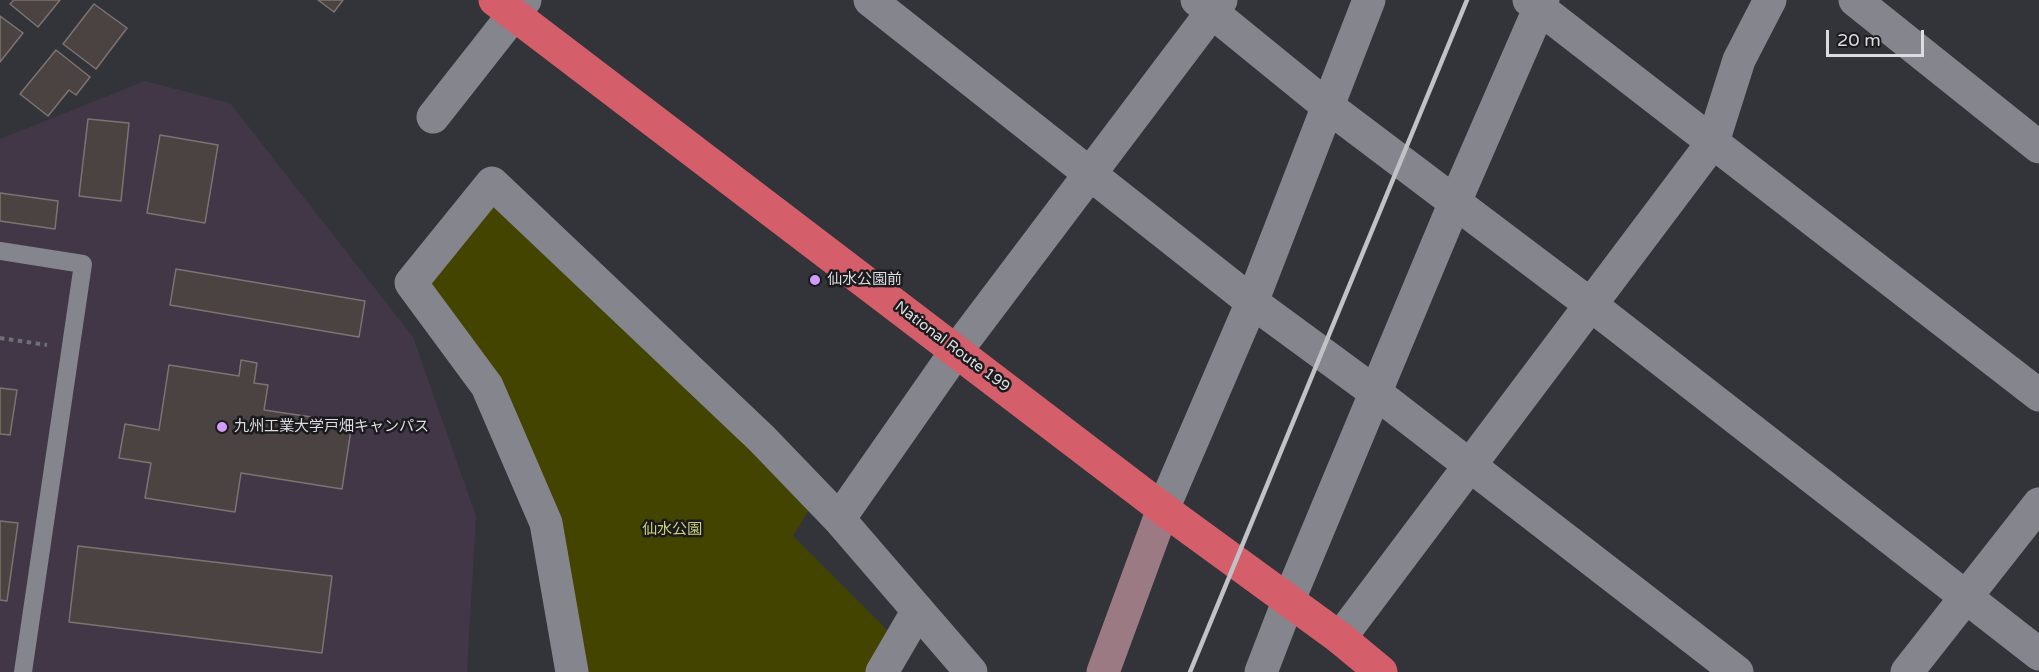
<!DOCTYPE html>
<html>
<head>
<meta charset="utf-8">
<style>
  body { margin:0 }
  #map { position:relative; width:2039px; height:672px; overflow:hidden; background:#33333a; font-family:"Varela Round",sans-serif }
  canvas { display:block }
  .scale { position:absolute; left:1826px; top:30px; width:98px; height:27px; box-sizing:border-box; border:3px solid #dcdce1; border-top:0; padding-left:8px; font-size:18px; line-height:21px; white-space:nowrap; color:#dcdce1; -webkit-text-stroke:4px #1b1b1e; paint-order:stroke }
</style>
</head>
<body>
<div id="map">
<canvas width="2039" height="672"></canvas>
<div class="scale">20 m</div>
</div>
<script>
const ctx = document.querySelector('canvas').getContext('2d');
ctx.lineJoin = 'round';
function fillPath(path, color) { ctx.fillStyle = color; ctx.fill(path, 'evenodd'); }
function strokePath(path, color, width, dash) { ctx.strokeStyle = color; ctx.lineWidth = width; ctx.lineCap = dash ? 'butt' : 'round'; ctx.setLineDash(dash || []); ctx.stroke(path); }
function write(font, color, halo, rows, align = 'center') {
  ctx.font = font + ' "Varela Round","Noto Sans JP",sans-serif'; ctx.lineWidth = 5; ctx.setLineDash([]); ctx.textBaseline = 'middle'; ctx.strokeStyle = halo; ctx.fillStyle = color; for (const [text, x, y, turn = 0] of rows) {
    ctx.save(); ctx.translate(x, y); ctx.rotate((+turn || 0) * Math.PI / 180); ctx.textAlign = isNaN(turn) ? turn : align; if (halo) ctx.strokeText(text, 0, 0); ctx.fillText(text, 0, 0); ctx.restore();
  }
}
const education = new Path2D(`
  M145,81L230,103L413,337L476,516L467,672H0V139Z`);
const green = new Path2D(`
  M492,183L810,508L793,536L889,632L866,672H585L546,523L411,283Z`);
const building = new Path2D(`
  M14,0H60L38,27L10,4Z
  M318,0H343L334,12Z
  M94,4L127,28L96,69L63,44Z
  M0,16L23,33L0,62Z
  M56,50L90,77L76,95L69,90L48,116L20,94Z
  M88,119L129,123L121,201L79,196Z
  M160,135L218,145L205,223L147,213Z
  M0,193L58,201L55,229L0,221Z
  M176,269L365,301L359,337L170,305Z
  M241,360L257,363L254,383L268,385L264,410L352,423L342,489L241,473L235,512L145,498L151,463L119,458L125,424L159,430L169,365L239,376Z
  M0,388L17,390L10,435L0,434Z
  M0,521L18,523L7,601L0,600Z
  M78,546L332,576L322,653L69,622Z`);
const path = new Path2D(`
  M0,338L47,345`);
const lane = new Path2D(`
  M0,251L83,264L23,672`);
const street = new Path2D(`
  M870,0L1252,302L1376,393L1737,672
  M1197,0L1326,105L1591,305L2039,654
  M1529,0L2039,395
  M1855,0L2039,147
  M433,117L525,0
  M1163,509L1252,302L1369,0
  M1340,638L1713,142L1739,60L1770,0
  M572,672L546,523L487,386L411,283L492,183L762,439L839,519
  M882,672L917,612
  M971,672L839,519L957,350L1221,0
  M1261,672L1288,602L1455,202L1543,0
  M1907,672L2039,504`);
const secondary = new Path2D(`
  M1103,672L1163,509`);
const highway = new Path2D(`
  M495,0L1163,509L1340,638L1381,672`);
const rail = new Path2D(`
  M1190,672L1467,0`);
const markers = [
  [815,280,6,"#d39cfc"],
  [222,427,6,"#d39cfc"]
];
const poiNames = [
  ["仙水公園前",827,280],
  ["九州工業大学戸畑キャンパス",234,427]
];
const streetNames = [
  ["National Route 199",952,347,37]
];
const parkNames = [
  ["仙水公園",672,530]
];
fillPath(education, '#413747');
fillPath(green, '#434400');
fillPath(building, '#4b4341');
strokePath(building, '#7d7472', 1.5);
strokePath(path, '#6f6f76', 4, [4.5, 4.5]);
strokePath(lane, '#84858d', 18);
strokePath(street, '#84858d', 33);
strokePath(secondary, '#9c7a83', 33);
strokePath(highway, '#d45f6b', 33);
strokePath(rail, '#c1c1c6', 4.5);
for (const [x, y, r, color] of markers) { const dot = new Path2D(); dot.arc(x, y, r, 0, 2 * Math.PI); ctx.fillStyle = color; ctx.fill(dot); strokePath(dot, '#1b1b1e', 2); }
write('15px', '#dcdce1', '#1b1b1e', poiNames, 'left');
write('15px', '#dcdce1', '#1b1b1e', streetNames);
write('15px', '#ced177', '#1b1b1e', parkNames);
</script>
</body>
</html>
